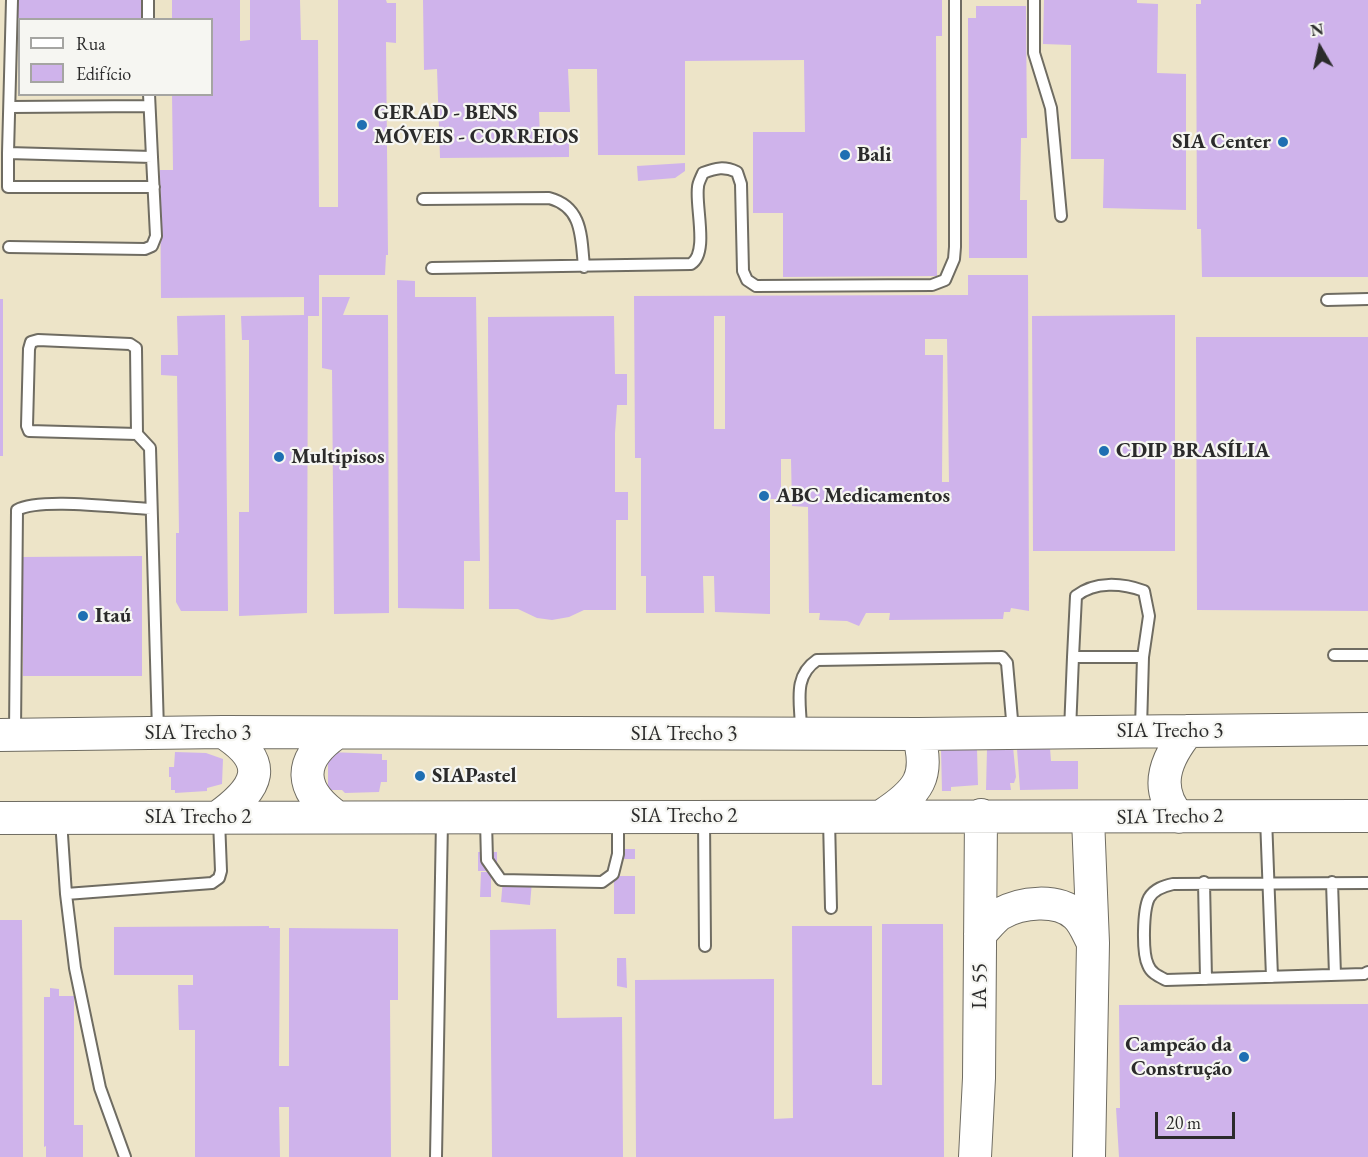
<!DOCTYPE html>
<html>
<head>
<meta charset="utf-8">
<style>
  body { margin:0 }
  #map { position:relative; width:1368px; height:1157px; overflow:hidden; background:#ede4c8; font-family:"EB Garamond",serif }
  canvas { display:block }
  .legend { position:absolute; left:18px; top:18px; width:195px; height:78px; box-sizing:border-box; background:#f6f6f2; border:2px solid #a5a5a2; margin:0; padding:8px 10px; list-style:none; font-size:18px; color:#2b2b2b }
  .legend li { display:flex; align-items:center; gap:12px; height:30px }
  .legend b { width:30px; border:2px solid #a5a5a2 }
  .north { position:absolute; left:1290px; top:18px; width:60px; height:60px; -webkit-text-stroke:4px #f6f6f2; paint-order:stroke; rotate:351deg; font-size:16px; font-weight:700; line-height:24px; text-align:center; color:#2b2b2b }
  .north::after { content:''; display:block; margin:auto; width:21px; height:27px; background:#2b2b2b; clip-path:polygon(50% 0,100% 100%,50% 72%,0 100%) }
  .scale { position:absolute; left:1155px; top:1112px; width:80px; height:27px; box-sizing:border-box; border:3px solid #2b2b2b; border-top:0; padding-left:8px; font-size:18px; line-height:21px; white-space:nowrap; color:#2b2b2b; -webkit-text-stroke:4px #f6f6f2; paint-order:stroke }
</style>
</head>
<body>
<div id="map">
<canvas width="1368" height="1157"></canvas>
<ul class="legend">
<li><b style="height:8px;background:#fff"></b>Rua</li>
<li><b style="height:16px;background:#cfb3eb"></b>Edifício</li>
</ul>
<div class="north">N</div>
<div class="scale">20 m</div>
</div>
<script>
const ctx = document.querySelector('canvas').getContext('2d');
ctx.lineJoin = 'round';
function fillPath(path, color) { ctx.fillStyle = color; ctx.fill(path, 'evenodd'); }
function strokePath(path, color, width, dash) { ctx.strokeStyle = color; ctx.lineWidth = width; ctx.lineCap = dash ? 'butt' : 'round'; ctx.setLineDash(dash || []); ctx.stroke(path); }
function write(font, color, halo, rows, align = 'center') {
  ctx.font = font + ' "EB Garamond",serif'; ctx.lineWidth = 4.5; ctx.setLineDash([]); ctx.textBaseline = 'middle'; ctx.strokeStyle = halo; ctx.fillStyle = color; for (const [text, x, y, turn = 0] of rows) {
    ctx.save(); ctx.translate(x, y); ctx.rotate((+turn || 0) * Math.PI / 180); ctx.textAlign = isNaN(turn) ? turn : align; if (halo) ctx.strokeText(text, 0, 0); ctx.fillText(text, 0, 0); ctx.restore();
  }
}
const building = new Path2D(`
  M18,0H143L144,20H18Z
  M172,0H240V41L250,40V0H300L301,40H318L319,207H338V0H386L387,3H396V43L386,42L388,255H386L385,275H319V316H308L307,613L239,616V512H249V340H242L241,316L304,315V297L161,298L160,170H173L172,94H212V20H172Z
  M423,0H942V36H936L937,276L783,277V213H753V132H805L804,60L685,61V155H598L597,69H568L570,112H539L540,138H569V157L440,158L437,69L424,70Z
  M1044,0H1137V3L1158,4L1157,73L1186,74V210L1103,208L1104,159H1071V45L1043,44Z
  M1201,0H1368V277H1202L1201,229H1197L1196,4H1201Z
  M976,6H1026L1027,138H1021L1020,200H1027V258H969L968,22V18H976Z
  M685,163V171L675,178L638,181L637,166Z
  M968,275H1028L1029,611L1011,608L1010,612H1004L1003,619L889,620L890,613H866L859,626L847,621L819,620L820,613H809L808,507L792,506L791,459H781V499H770V614L715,612L714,576H703L704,613H646V576H641V458H635L634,296L968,295ZM714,316H725V429H714ZM925,339H947L949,482H942V478L943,355H925Z
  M397,280L415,281V297H476L480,561H464V609L398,608Z
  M322,297H350L343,315H388L389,613L334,614L332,370L322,368Z
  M0,299H3V456H0Z
  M225,315L228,611H181L176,602V533H179L177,376L161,375V355H178L177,316Z
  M1175,315V551H1033L1032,316Z
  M614,316L615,374H627V405H617L615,433V492H628V520H616V610H584L569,617L552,620L537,618L518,609H489L488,317Z
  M1196,337H1368V611L1197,610Z
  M142,556V676H23V557Z
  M1013,747L1016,777L1014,783H1010L1011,790H986L987,749Z
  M1050,748L1051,761H1078V789L1020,790L1017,749Z
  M941,749H977L978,785L951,787V791H942Z
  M175,752L206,753L223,759L222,784L207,788V791L175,793V790H171V777H169V767H174Z
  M328,752L382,754V760H387V782H381L379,792L345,793L342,790H328Z
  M624,849H635V859H624Z
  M478,852H497V871H478Z
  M481,872H491V897H480Z
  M614,876H635V914H614Z
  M503,879L532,881L530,905L501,902Z
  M0,920H22L23,1157H0Z
  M882,924H943L944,1157H636L635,980L774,979V1119L793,1118L792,926H872V1085H882Z
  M269,926V928H280L279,1066H289V928L398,929V1000H390L391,1157H289V1107H279L280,1157H195V1030H179L178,985H193V975H114V927Z
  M556,929L557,1018L622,1017L623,1157H492L490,930Z
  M617,958H626L627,988L617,986Z
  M50,988L59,989V996H74V1125H83V1157H46V1146L44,1147V997H50Z
  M1368,1004V1157H1119L1116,1108H1120L1119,1005Z`);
const lane = new Path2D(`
  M12,0L8,153L152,157L149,94
  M148,0V20
  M1034,0V53L1051,108L1061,216
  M10,107L149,106
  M8,153V187H154
  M423,199L549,198C583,207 581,237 584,267
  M9,247L145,249L152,246L156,236L152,157
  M432,268L691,264C709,253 695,206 698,187C698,183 701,178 703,173C716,168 724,166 737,172L741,184L743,271L747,280L756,286L932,285L945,280L954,259L955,247V0
  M1327,300L1368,299
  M137,434L29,431L27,426L29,349L31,342L38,340L130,344L136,348L137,434L150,448L158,731
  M1334,655H1368
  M1073,657L1076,596C1095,581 1122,583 1144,591L1149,616L1143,657
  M801,731C801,703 792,677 817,660L1002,657L1007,663L1013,731
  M1070,731L1073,657H1143L1141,728
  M15,732L17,510C40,497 121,508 151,509
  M1266,818L1272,977
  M704,819L705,946
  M829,819L831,908
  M61,820L66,894L212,883L219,878L221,871L219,820
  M486,821L487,860L501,880L602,882L613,874L618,854V819
  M1204,882L1206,979
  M1332,882L1335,975
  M1368,883L1173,884C1164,886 1154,889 1149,898C1143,910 1142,953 1148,965C1151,973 1158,976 1166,980L1364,974L1368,972
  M66,894L75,968L100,1088L125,1157
  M436,1157L442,821`);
const secondary = new Path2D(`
  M335,734C297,761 299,790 337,817
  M0,735L223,732L918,734L1368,729
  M883,815C918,792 931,777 918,734
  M218,817C259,787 271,763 223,732
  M1179,817C1153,788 1166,758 1188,731
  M0,818L1368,816
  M1088,818L1093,943L1089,1157
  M980,934C986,928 993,919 1000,914C1021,902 1057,898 1076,915C1084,922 1088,934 1093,943
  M975,1157L979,1078L981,815`);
const markers = [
  [362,125,6,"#1f6fb2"],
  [1283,142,6,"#1f6fb2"],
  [845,155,6,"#1f6fb2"],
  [1104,451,6,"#1f6fb2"],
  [279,457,6,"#1f6fb2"],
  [764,496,6,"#1f6fb2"],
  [83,616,6,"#1f6fb2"],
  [420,776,6,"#1f6fb2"],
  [1244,1057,6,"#1f6fb2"]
];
const poiNames = [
  ["GERAD - BENS",374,113],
  ["MÓVEIS - CORREIOS",374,137],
  ["SIA Center",1271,142,"right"],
  ["Bali",857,155],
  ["CDIP BRASÍLIA",1116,451],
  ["Multipisos",291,457],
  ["ABC Medicamentos",776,496],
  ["Itaú",95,616],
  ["SIAPastel",432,776],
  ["Campeão da",1232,1045,"right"],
  ["Construção",1232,1069,"right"]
];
const streetNames = [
  ["SIA Trecho 3",1170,731],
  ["SIA Trecho 3",198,733],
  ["SIA Trecho 3",684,734],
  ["SIA Trecho 2",684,816],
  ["SIA Trecho 2",198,817],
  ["SIA Trecho 2",1170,817,-1],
  ["IA 55",980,986,-90]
];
fillPath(building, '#cfb3eb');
strokePath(lane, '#6f6c62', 14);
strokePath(secondary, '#6f6c62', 34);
strokePath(lane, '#fff', 10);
strokePath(secondary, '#fff', 32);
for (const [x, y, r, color] of markers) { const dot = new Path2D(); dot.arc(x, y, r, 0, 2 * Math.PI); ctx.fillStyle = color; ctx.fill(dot); strokePath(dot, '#f6f6f2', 2); }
write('bold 21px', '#2b2b2b', '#f6f6f2', poiNames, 'left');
write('21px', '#2b2b2b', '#f6f6f2', streetNames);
</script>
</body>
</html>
